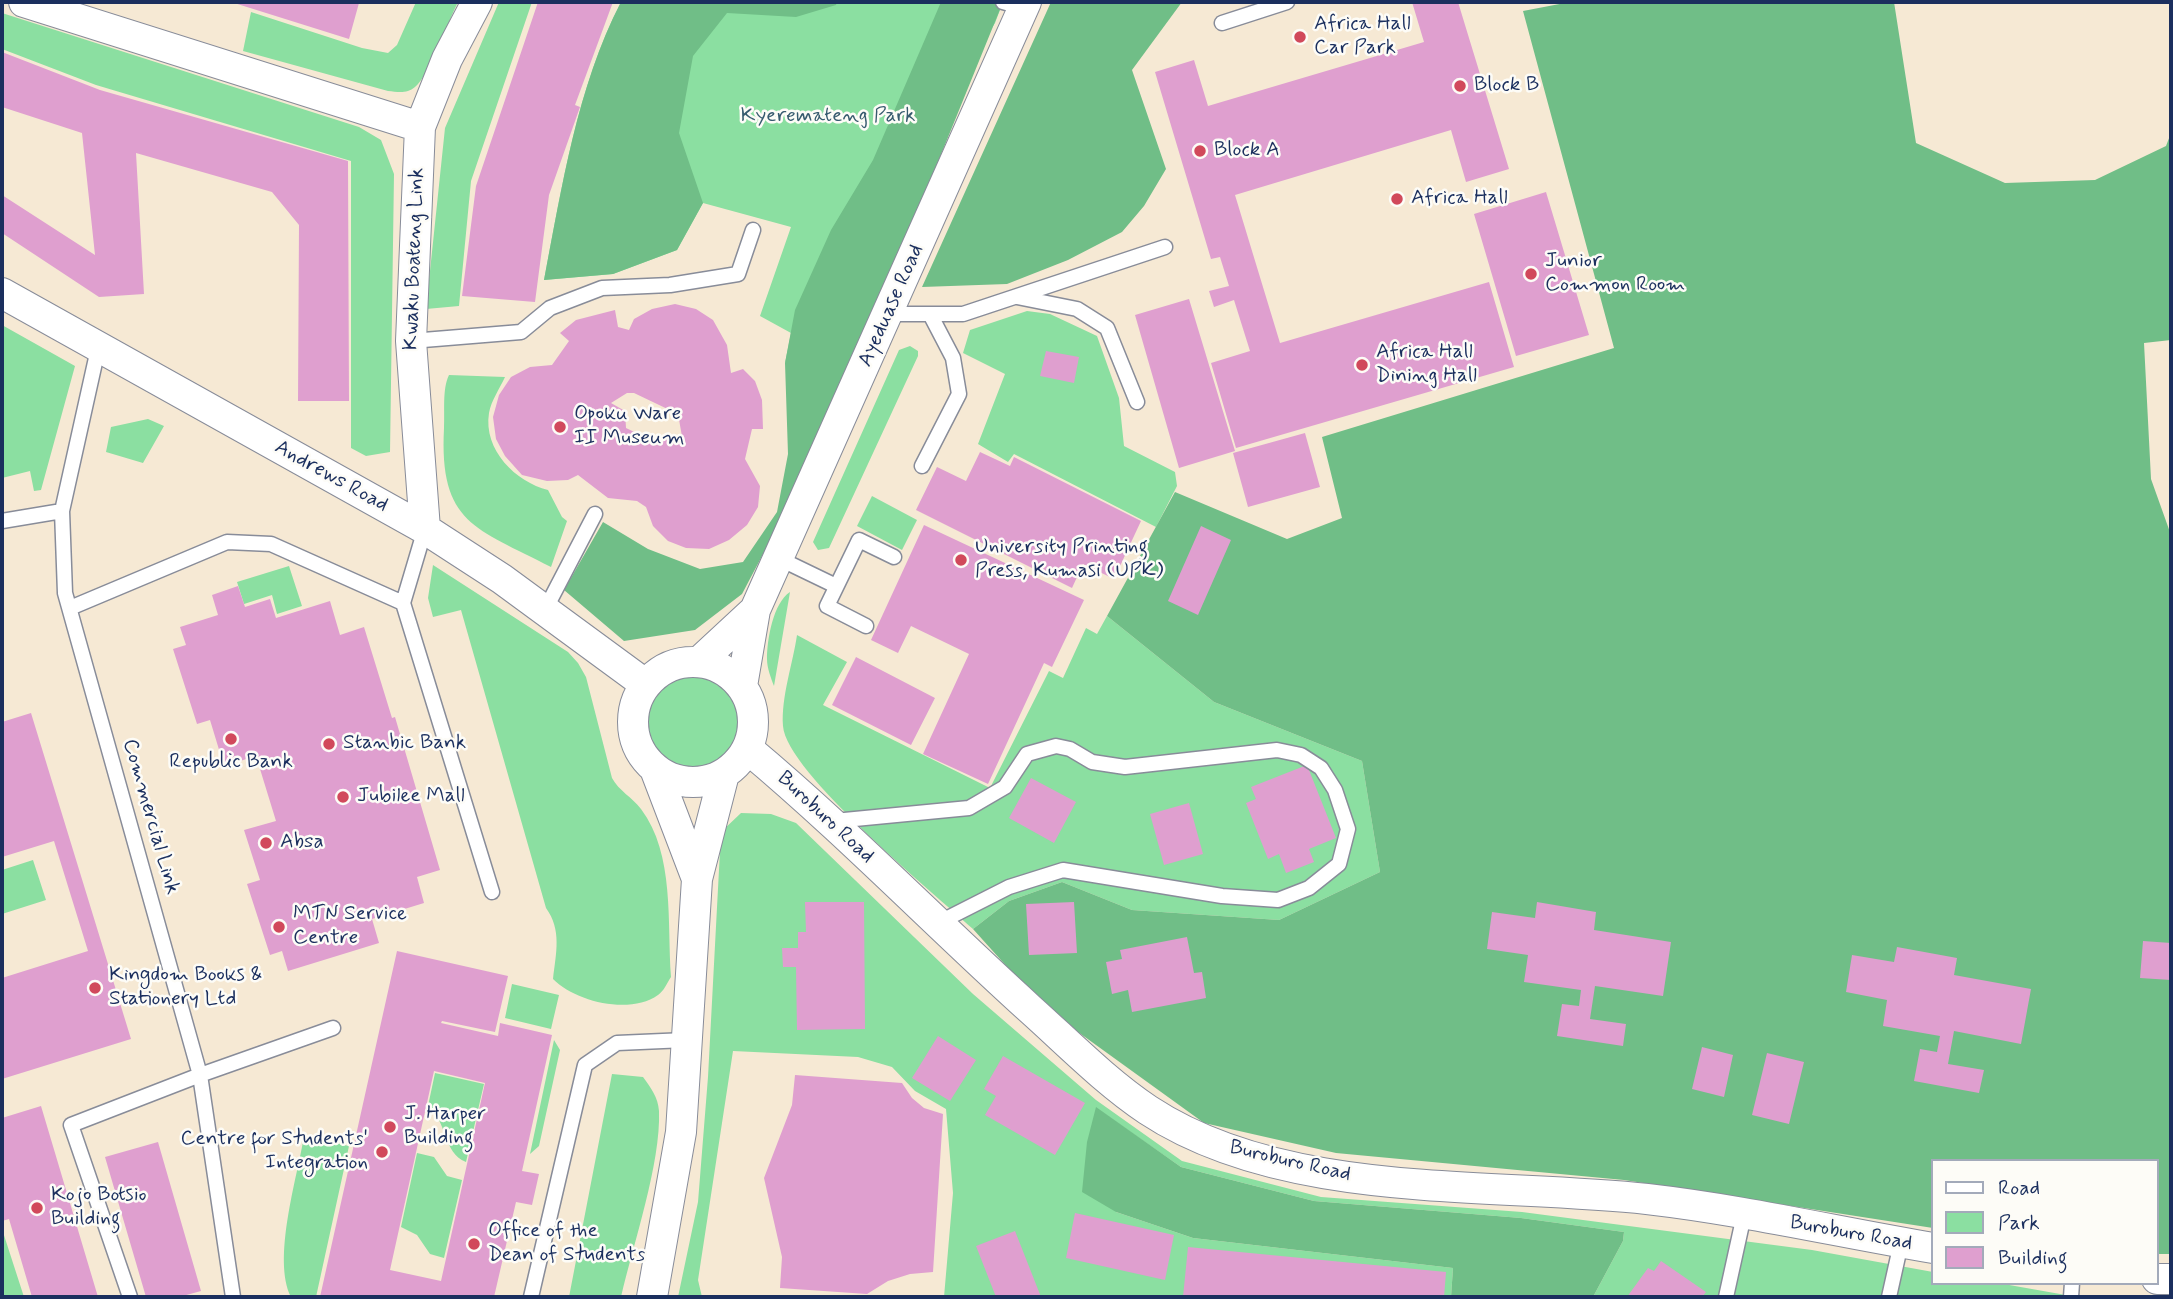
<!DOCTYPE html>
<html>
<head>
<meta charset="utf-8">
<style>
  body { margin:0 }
  #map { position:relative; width:2173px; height:1299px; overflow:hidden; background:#f6e9d4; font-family:Mynerve,sans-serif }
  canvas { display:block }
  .frame { position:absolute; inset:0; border:4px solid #1b2f5e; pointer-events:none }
  .legend { position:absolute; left:1931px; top:1159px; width:228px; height:126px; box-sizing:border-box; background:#fdfcf7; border:2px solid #a3aaba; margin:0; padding:9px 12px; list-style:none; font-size:21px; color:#1b2f5e }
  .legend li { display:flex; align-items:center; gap:14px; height:35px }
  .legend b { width:35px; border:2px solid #a3aaba }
</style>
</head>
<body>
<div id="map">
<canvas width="2173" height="1299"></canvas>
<div class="frame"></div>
<ul class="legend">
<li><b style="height:9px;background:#fff"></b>Road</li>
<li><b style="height:19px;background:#8bdfa1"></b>Park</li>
<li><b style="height:19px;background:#df9fcf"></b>Building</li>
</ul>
</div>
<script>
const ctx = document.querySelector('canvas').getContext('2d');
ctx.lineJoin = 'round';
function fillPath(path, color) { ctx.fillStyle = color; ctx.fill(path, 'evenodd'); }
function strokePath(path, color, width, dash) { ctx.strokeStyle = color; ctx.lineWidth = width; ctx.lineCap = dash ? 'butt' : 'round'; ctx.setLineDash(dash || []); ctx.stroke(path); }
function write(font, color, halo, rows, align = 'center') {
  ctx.font = font + ' Mynerve,sans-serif'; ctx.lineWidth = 5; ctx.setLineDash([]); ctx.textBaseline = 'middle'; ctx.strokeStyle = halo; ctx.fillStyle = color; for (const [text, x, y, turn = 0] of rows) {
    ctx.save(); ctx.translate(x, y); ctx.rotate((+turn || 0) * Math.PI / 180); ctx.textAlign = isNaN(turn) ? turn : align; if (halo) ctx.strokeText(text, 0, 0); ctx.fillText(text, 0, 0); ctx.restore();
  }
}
const green = new Path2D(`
  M416,2H458C448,21 429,76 415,87C407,94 398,92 388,91L243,51L251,12L362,48L388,53L397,45Z
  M499,2H532L471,181L459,306L426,309L445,128Z
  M621,2H1003L995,23L785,363L791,333L760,316L791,227L703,203L677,250L613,274L544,280C562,187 577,87 621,2Z
  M2,13L359,127L381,140L394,174L390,452L366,456L351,448V161L96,85L2,49Z
  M1027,311L1050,314L1097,336L1119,398L1124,446L1175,472L1177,486L1156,527L1014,454L1008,462L978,444L1005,374L963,353L970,330Z
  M2,325L75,366L41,490L34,491L30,471L2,478Z
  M910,346L918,351V356L829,548L818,550L813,542L899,350Z
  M449,375L505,377C500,388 491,401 489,413C483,450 516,482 548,490L562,517L567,521L551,567C476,528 439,524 444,428C445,412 442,389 449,375Z
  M148,419L164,426L143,463L106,452L111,427Z
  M872,496L917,520L902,550L857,526Z
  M433,565L568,652L578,663L586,677L612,778C619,791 632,797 641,809C675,854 667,923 671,977C667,983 664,991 658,995C630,1015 576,1002 553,979C556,953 562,930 546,908L461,610L433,617L428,598Z
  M289,566L302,606L277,614L272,595L244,604L237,582Z
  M790,592L774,686C771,678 767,668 767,659C767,640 773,603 790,592Z
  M1107,616L1214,702L1362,761L1380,872L1279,920L1132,910L1062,882L1009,901L973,929C935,894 786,772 783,726C781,697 793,663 797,635L847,662L823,705L990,788L1049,671L1063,678L1086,628L1097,634Z
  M640 722a51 51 0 1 1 102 0a51 51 0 1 1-102 0Z
  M741,813L771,814L796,823L973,994L1096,1100L1182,1161L1321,1197L1522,1212L1812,1250L1933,1272V1283H1998L2077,1297H1593L1623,1241L1624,1232L1521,1218L1314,1201L1181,1167L1096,1108L1116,1212L1193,1238L1453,1268L1451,1297H944L953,1193L946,1109L915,1091L892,1067L858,1057L733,1051L698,1280L702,1297H678L698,1202L708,1077L721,832Z
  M33,860L46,900L2,914V870Z
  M512,984L559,995L551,1029L505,1018Z
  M554,1040L560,1050L539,1146L530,1154Z
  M435,1073L484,1084L466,1162C442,1152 448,1122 428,1106Z
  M612,1074L643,1077C651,1088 658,1097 659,1111C661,1163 633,1245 621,1297H569Z
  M304,1136L349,1146L316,1297H291C272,1259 297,1179 304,1136Z
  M417,1153L434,1157L447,1176L462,1180L444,1258L430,1254L417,1235L401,1227Z
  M2,1229L24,1297H2Z`);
const forest = new Path2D(`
  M621,2H837L836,5L796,17L727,13L693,56L679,133L703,203L677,250L613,274L544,280C562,187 577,87 621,2Z
  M941,2H1003L831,425L742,594L695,630L624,641L564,590L603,522L648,549L700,569L743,562L777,512L788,454L785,363L795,310L831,230L873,160Z
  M1051,2H1182L1132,70L1166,169L1144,206L1122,232L1068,260L1007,284L922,287Z
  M1570,2H1894L1916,143L2005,183L2095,180L2166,146L2171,133V340L2144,343L2151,479L2171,535V1254H2157V1161H1933V1228L1624,1180L1336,1153L1204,1123L1078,1032L1009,969L973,929L1009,901L1062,882L1132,910L1279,920L1380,872L1362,761L1214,702L1107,616L1175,492L1287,539L1342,518L1322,437L1614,348L1523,11Z
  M1096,1107L1181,1167L1314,1201L1521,1218L1624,1232L1623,1241L1593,1297H1451L1453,1268L1193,1238L1116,1212L1082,1192L1087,1142Z`);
const building = new Path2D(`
  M231,2H355L359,3L349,39Z
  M538,2H613L575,105L580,107L549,195L535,302L462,296L476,186Z
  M1412,2H1458L1509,169L1466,182L1451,130L1235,195L1280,343L1489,282L1514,367L1236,448L1211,363L1250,351L1234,300L1214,307L1209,291L1229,286L1220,257L1211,259L1155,72L1194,60L1208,106L1424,42Z
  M2,52L100,90L348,161L349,401H298L299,225L272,192L136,153L144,294L99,297L2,233V195L95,255L82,133L2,107Z
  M1546,192L1589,335L1516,356L1474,214Z
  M1189,299L1235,451L1179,468L1135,315Z
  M675,304L696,309L713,320L727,345L731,373L743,369L755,381L762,400L763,429H752L745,459L760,486L758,507L747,525L729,540L709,549L686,548L668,541L653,526L646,507L637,501L608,498L578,475L568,480L547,481L522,475L505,456L496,439L493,417L499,395L511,377L530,367L552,365L569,341L560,333L576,320L615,310L618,327L629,330L634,319L652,309ZM627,393H634L678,414L683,442L668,434L655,442L626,428L625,411L611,403Z
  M1046,351L1079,357L1074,383L1040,376Z
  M1305,433L1320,487L1248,507L1233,453Z
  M980,452L1010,466L1014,457L1141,521L1114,579L1083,564L1072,588L916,510L937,467L966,481Z
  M924,525L1084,600L1052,667L1044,663L988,784L923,754L969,654L911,626L898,653L871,640Z
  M1201,526L1231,540L1198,615L1168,601Z
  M238,586L245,607L270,599L276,618L330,601L340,635L364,627L392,718L395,717L440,870L417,877L424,903L372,919L379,943L288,971L282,951L270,955L247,884L260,880L244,830L276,821L256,756L224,766L210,720L197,724L173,649L186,645L180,627L218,615L212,595Z
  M856,657L935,698L911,745L832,705Z
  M31,713L131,1039L2,1079V978L88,951L54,841L2,857V722Z
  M1307,765L1336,838L1309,849L1314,862L1286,873L1279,854L1268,859L1246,803L1256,799L1251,787Z
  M1031,778L1076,802L1054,843L1009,818Z
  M1189,803L1203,854L1164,865L1150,814Z
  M805,902H864L865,1029L797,1030L796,967H783L782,948H798V932H806Z
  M1074,902L1077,953L1029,955L1026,904Z
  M1537,902L1596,912L1594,930L1671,942L1663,996L1595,986L1590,1019L1626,1024L1623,1046L1557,1036L1562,1004L1579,1006L1581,990L1524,982L1528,955L1487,949L1492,912L1535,918Z
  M1187,937L1194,973L1202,972L1206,998L1132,1012L1128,990L1112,994L1106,962L1122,959L1120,950Z
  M2143,941L2171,943V980L2140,978Z
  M1897,947L1957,958L1954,975L2031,989L2021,1044L1954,1031L1948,1064L1984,1070L1979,1093L1914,1081L1920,1049L1937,1052L1940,1036L1883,1026L1887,1000L1846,992L1852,955L1894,962Z
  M397,951L508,976L495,1032L442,1021L441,1023L498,1036L500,1023L552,1035L522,1171L539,1174L532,1205L516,1202L494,1297H320ZM434,1071L485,1083L441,1281L390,1270Z
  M938,1036L976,1060L950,1101L912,1078Z
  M1702,1047L1733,1055L1724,1097L1692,1089Z
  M1767,1053L1804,1062L1789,1124L1752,1115Z
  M1003,1056L1085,1103L1055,1155L985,1115L996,1096L984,1089Z
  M795,1075L902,1083L912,1098L924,1108L943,1114L933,1272L910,1274L888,1281L867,1294L780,1288L782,1257L764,1178L792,1105Z
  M41,1106L98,1297H32L9,1219L2,1221V1118Z
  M158,1142L201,1291L179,1297H146L105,1157Z
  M1075,1213L1174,1235L1165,1280L1066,1258Z
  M1015,1231L1041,1297H996L976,1246Z
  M1188,1247L1446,1272L1444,1297H1183Z
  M1661,1261L1706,1292L1702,1297H1627L1648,1268L1654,1271Z`);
const lane = new Path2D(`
  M1003,2L1024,8
  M1222,23L1287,2
  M1017,297L1077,309L1107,328L1137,402
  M889,314H963L1165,247
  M411,341L521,332L550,308L602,288L670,285L738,274L753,230
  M98,349L62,511L65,593L200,1075L233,1297
  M922,466L959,394L953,358L930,314
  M2,521L62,511
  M778,558L836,586
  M403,603L425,529
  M70,608L227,542L271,544L403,603L492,892
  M545,610L595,514
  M866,626L827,606L859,540L894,557
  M834,821L969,808L1005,787L1027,754L1056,746L1070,749L1092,762L1125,767L1277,750L1301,755L1321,768L1335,790L1348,829L1339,864L1309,888L1278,900L1222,896L1063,870L1009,887L938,923
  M130,1297L71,1125L200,1075L333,1028
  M531,1297L585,1065L617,1043L686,1040
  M1726,1297L1744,1215
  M1889,1297L1901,1243
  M2071,1297L2072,1283`);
const street = new Path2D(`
  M24,2L420,127
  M2,293L425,529L502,579L645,684
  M425,529L411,341L420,127L447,59L477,2
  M700,661L755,610
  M633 722a60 60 0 1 1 120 0a60 60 0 1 1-120 0Z
  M742,686L755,610L1026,2
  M748,749C846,831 935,923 1030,1009C1068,1043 1106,1082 1148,1110C1284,1200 1490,1182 1647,1199C1743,1210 1838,1232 1933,1248
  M655,769L697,879
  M2157,1279H2171
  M652,1297L681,1132L697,879L724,774`);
const markers = [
  [1300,37,7,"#d1495b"],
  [1460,86,7,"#d1495b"],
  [1200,151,7,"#d1495b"],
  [1397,199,7,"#d1495b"],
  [1531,274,7,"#d1495b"],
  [1362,365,7,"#d1495b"],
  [560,427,7,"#d1495b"],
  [961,560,7,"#d1495b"],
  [231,739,7,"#d1495b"],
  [329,744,7,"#d1495b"],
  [343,797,7,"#d1495b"],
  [266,843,7,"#d1495b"],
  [279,927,7,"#d1495b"],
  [95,988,7,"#d1495b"],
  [390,1127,7,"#d1495b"],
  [382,1152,7,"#d1495b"],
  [37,1208,7,"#d1495b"],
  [474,1244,7,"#d1495b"]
];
const poiNames = [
  ["Africa Hall",1314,25],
  ["Car Park",1314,49],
  ["Block B",1474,86],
  ["Block A",1214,151],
  ["Africa Hall",1411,199],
  ["Junior",1545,262],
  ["Common Room",1545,286],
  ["Africa Hall",1376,353],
  ["Dining Hall",1376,377],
  ["Opoku Ware",574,415],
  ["II Museum",574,439],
  ["University Printing",975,548],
  ["Press, Kumasi (UPK)",975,572],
  ["Stanbic Bank",343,744],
  ["Republic Bank",231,763,"center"],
  ["Jubilee Mall",357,797],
  ["Absa",280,843],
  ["MTN Service",293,915],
  ["Centre",293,939],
  ["Kingdom Books &",109,976],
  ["Stationery Ltd",109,1000],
  ["J. Harper",404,1115],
  ["Building",404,1139],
  ["Centre for Students'",368,1140,"right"],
  ["Integration",368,1164,"right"],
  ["Kojo Botsio",51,1196],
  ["Building",51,1220],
  ["Office of the",488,1232],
  ["Dean of Students",488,1256]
];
const parkNames = [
  ["Kyeremateng Park",828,117]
];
const streetNames = [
  ["Kwaku Boateng Link",415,259,-88],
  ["Ayeduase Road",892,306,-66],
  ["Andrews Road",331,477,29],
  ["Commercial Link",150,817,74],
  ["Buroburo Road",825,818,43],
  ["Buroburo Road",1290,1162,13],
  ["Buroburo Road",1851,1234,10]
];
fillPath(green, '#8bdfa1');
fillPath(forest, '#70be87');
fillPath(building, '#df9fcf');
strokePath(lane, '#888c99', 17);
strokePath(street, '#888c99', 32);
strokePath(lane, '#fff', 14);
strokePath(street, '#fff', 30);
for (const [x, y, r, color] of markers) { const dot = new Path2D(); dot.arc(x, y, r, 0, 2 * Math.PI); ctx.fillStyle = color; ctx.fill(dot); strokePath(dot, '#fdfcf7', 2.5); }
write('21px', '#1b2f5e', '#fdfcf7', poiNames, 'left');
write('21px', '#375b6f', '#fdfcf7', parkNames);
write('21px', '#1b2f5e', '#fdfcf7', streetNames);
</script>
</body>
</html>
